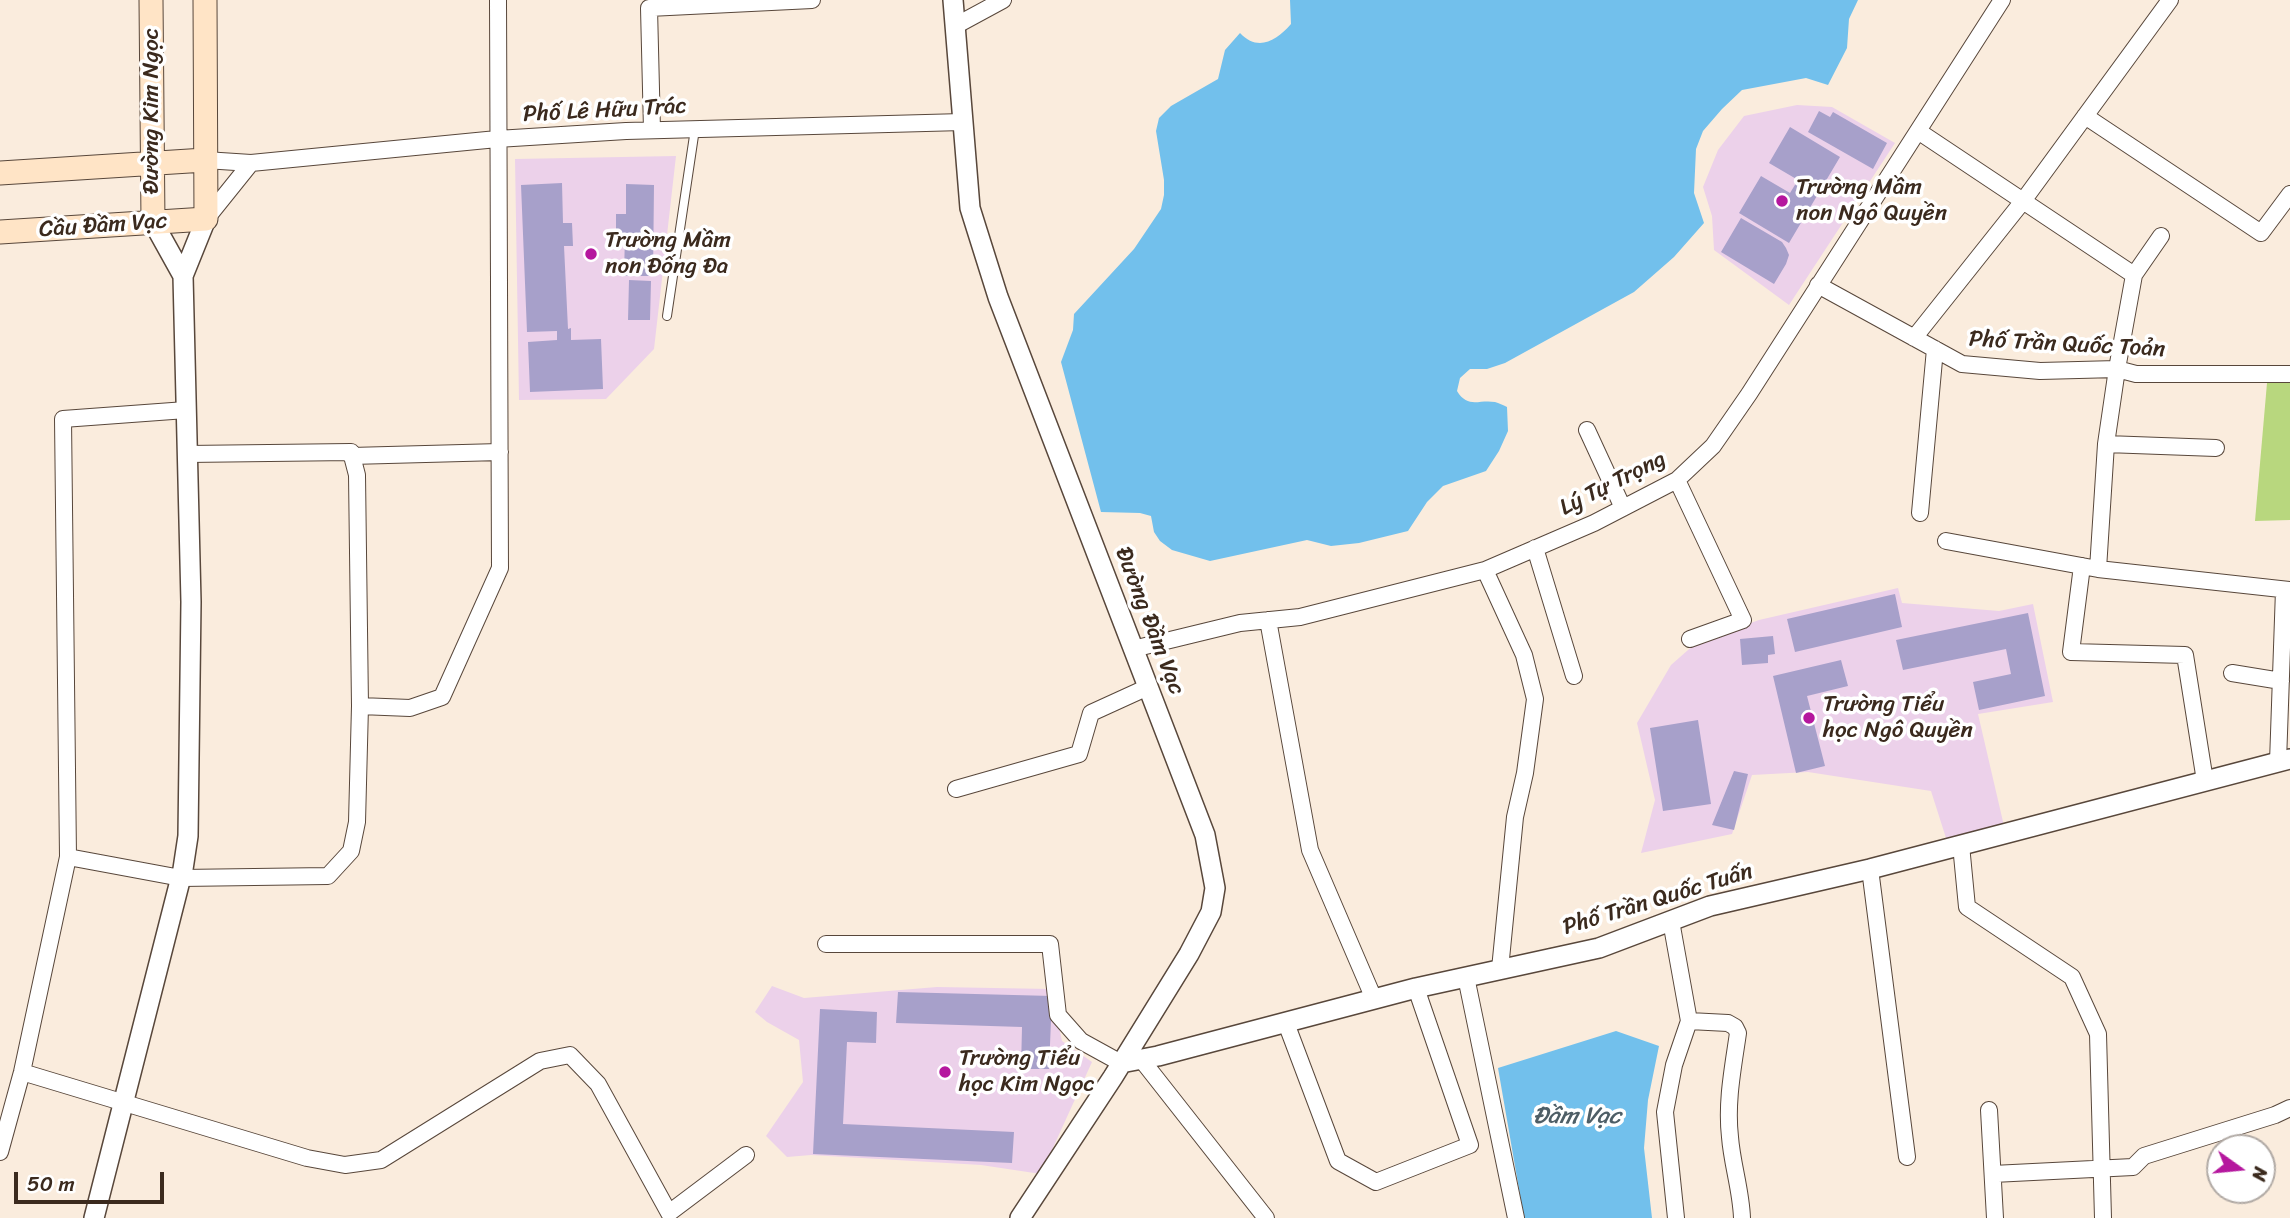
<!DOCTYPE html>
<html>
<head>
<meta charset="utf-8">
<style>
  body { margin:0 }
  #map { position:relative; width:2290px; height:1218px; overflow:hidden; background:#faecdd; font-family:Sriracha,sans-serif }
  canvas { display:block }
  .north { position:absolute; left:2206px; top:1134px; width:70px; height:70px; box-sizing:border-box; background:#fff; border:2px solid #b1aaa5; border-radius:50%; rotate:105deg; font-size:19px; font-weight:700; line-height:28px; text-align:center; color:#3b2a1e }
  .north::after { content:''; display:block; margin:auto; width:24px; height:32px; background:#b5179e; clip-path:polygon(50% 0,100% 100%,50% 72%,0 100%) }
  .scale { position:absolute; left:14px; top:1172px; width:150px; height:32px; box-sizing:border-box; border:4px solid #3b2a1e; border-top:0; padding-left:9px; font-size:21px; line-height:24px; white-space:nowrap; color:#3b2a1e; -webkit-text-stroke:5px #fff; paint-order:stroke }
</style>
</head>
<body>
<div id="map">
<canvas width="2290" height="1218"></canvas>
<div class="north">N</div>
<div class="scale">50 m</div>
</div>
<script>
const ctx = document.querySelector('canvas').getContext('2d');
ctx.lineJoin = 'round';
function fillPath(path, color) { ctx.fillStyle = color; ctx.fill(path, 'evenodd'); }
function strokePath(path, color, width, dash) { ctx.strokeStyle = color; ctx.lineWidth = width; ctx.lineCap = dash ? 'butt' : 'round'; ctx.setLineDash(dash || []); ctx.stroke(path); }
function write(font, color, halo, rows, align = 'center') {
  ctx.font = font + ' Sriracha,sans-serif'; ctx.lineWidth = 7; ctx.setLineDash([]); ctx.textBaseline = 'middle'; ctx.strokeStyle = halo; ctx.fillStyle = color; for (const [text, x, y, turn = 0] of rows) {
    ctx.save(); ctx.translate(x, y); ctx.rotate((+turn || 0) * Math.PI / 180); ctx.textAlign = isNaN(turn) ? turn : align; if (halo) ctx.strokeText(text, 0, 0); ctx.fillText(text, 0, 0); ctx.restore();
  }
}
const built = new Path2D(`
  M1797,105L1832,107L1895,143L1789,305L1714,250L1712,216L1703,187L1718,150L1744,116Z
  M676,156L654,349L606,399L519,400L515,159Z
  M1898,588L1902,603L1999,611L2033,604L2053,702L1978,714L2004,826L1946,838L1931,791L1808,772L1752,775L1732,834L1641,853L1655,800L1637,723L1671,665L1696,643L1759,620Z
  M772,986L804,998L937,987L1051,989L1062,1041L1092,1062L1041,1174L981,1165L811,1155L787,1157L766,1136L803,1082L799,1040L767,1022L755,1012Z`);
const green = new Path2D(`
  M2267,383H2290V520L2255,521Z`);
const water = new Path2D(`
  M1290,0H1858L1849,19L1847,48L1828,85L1806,78L1742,90L1722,109L1703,131L1696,149L1694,193L1704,223L1674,257L1634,292L1505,363L1487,369H1470L1460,378L1457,391C1468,409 1479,399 1495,402C1499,403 1503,405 1507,407L1508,431L1499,451L1486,471L1443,486L1427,502L1408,531L1359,543L1331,546L1307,540L1210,561L1172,550L1160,541L1154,532L1151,516L1140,513L1101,512L1061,362L1073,330L1074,314L1134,249L1161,209L1164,195V180L1156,131L1159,118L1171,106L1218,79L1225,50L1240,33C1258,52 1276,41 1291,24Z
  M1616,1031L1659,1046L1648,1100L1644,1148L1652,1218H1524L1498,1068Z`);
const building = new Path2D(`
  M1819,111L1830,117L1833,112L1887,143L1873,169L1808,132Z
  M1790,127L1840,157L1789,243L1739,213L1761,176L1790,193L1798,180L1769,163Z
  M562,183L563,223H572L573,246H564L568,329L571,328V340L601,339L603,389L530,392L528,342L557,340V331L527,332L521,185Z
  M626,184L654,185L653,276H624L625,233H616V214H626Z
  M1741,218L1782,242L1786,248L1789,255L1786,264L1774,284L1721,252Z
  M629,280L651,281L650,320H628Z
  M1895,594L1902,627L1795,652L1787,619Z
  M2028,613L2045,696L1979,710L1973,682L2011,674L2006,649L1903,670L1896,640Z
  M1773,636L1775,654L1768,655V663L1742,665L1740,639Z
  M1841,660L1848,686L1807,696L1825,766L1796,773L1773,676Z
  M1698,720L1711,804L1663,811L1650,728Z
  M1734,771L1748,774L1734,830L1712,825Z
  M898,992L1052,996L1049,1069H1021L1022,1027L896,1023Z
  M820,1009L877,1012L876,1043L847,1042L843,1124L1014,1132L1012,1163L813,1154Z`);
const service = new Path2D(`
  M667,316L695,129`);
const minor = new Path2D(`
  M955,26L1003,0
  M2085,116L2261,233L2290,194
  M652,130L649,8L812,0
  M1918,131L2134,275
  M205,160L251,163L206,219
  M251,163L497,139L626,131L963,122
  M1818,285L1962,364L2040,371L2117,369L2136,374H2290
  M1914,338L2023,201L2170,0
  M186,410L63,419L68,857L181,878L328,876L351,851L357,822L360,706L410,708L442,697L500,568L498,0
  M1587,430L1623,508
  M2106,444L2216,448
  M187,454L351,452L357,475L360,706
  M351,456L500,452
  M1677,480L1743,620L1690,639
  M1920,513L1935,349
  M1946,541L2098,569L2290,590
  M1535,548L1574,676
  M2082,566L2071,652L2185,655L2205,781
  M2098,569L2106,444L2117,369L2134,275L2161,236
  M1485,570L1524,655L1535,699L1525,773L1515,817L1500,969
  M1268,620L1310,850L1374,999
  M1133,649L1240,623L1300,617L1485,570L1594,523L1677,480L1713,446L1749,394L2002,0
  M2232,673L2281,681
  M2278,762L2284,590
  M956,789L1079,754L1091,713L1148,687
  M1961,845L1967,907L2072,977L2098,1034L2103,1218
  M1870,869L1907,1157
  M1671,921L1689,1021L1674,1065L1665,1112L1676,1218
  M826,944H1050L1058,1015L1081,1041L1121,1063
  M1466,977L1516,1218
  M1689,1021L1728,1023L1735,1027L1738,1033C1733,1068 1726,1102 1730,1137C1732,1164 1741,1190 1742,1218
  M1286,1023L1338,1161L1376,1182L1470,1145L1416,988
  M1141,1059L1266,1218
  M22,1072L307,1158L345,1165L381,1160L540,1061L570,1055L598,1084L669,1213L746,1155
  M1989,1110L1995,1218
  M0,1152L22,1072L68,857
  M1993,1174L2133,1167L2144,1156L2275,1115L2290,1108`);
const tertiary = new Path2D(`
  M953,0L970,208L998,297L1205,835L1215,888L1211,912L1189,954L1113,1077L1020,1218
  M153,222L183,276L206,219
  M1121,1063L1158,1056L1416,988L1599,948L1710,906L1870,869L2290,759
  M94,1218L183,869L188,836L191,602L183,276`);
const secondary = new Path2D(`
  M151,0L153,222
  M0,173L205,160
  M0,232L206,219L205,0`);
const markers = [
  [1782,201,7,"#b5179e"],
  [591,254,7,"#b5179e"],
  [1809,718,7,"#b5179e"],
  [945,1072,7,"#b5179e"]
];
const streetNames = [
  ["Đường Kim Ngọc",152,111,-90],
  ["Phố Lê Hữu Trác",605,111,-3],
  ["Cầu Đầm Vạc",103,226,-4],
  ["Phố Trần Quốc Toản",2067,345,3],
  ["Lý Tự Trọng",1613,484,-27],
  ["Đường Đầm Vạc",1149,621,69],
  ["Phố Trần Quốc Tuấn",1658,900,-17]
];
const poiNames = [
  ["Trường Mầm",1796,188],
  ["non Ngô Quyền",1796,214],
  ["Trường Mầm",605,241],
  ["non Đống Đa",605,267],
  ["Trường Tiểu",1823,705],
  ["học Ngô Quyền",1823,731],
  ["Trường Tiểu",959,1059],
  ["học Kim Ngọc",959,1085]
];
const waterNames = [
  ["Đầm Vạc",1577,1117]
];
fillPath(built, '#ecd1ea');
fillPath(green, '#b8d77e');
fillPath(water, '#72c0ec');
fillPath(building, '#a7a0ca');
strokePath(service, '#58473b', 10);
strokePath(minor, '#58473b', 18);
strokePath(tertiary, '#58473b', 22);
strokePath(secondary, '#58473b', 25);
strokePath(service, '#fff', 8);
strokePath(minor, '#fff', 16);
strokePath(tertiary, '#fff', 19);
strokePath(secondary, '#ffe4c6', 23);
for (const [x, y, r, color] of markers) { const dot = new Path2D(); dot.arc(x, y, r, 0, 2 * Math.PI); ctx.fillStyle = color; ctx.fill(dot); strokePath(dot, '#fff', 2.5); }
write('23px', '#3b2a1e', '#fff', streetNames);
write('23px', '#3b2a1e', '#fff', poiNames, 'left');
write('italic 24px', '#4e5e66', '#fff', waterNames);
</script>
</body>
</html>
